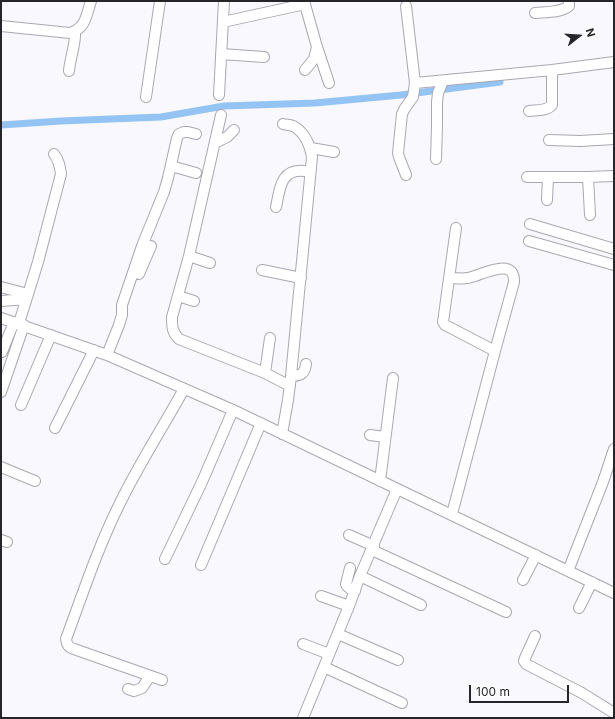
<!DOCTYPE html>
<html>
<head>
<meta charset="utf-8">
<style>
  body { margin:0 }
  #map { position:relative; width:615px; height:719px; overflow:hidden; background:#f9f8fe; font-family:Inter,sans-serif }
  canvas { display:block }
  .frame { position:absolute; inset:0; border:2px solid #262529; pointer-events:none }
  .north { position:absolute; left:559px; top:16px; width:40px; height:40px; -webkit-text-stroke:3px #fff; paint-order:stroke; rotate:73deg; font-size:11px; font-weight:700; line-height:16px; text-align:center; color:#262529 }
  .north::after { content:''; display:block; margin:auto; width:14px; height:18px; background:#262529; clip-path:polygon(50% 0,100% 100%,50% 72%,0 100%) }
  .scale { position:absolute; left:469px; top:685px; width:100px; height:18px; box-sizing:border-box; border:2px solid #262529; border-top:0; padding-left:5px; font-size:12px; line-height:14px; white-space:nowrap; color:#262529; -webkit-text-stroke:3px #fff; paint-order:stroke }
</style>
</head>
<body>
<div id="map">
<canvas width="615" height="719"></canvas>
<div class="frame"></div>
<div class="north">N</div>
<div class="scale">100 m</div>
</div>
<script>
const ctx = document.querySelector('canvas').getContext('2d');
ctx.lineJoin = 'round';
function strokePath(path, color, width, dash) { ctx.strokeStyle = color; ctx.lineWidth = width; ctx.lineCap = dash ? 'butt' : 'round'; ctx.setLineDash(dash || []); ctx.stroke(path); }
const canal = new Path2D(`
  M1,125L61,121L161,117L224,106L315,103L401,95L500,82`);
const minor = new Path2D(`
  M304,1L317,47L329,83
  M406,6L415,83L413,97L405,108L402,114L398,153L399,157L406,175
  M535,13C545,12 561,13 569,6V1
  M223,22L305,4
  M1,26L70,33C86,28 86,16 91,1
  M221,54L264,57
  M305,70L314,59L317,47
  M69,71C70,57 76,45 75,31
  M415,83L552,70L614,62
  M219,95L224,1
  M146,97L160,1
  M529,111C536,110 547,111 552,105V70
  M221,115L189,256L172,317C172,327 172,332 179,339L265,373L290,386
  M549,140L580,141L614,139
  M215,143L227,137L234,130
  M311,148L334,152
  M436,159L437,125V102L438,93L443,81
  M171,166L196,173
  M527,177H588L614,176
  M588,177L590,215
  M547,200L548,177
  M276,207C280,189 280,169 304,171
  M530,224L614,249
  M529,241L614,265
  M189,256L210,263
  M262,270L301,278
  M139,274L151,246
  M449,278C456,278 462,279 468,278C482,275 515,256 514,282L495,351
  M1,287L28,294
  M178,296L194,301
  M1,301C10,301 17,298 26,301
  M1,318L107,355L233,410L614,593
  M19,323L38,262L61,174C60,167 59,160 54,154
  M2,352L14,322
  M107,355L119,325L122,315V305L142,246L164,192L168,178L177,138L179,134L184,132H188L196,134
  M265,373L270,338
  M291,376C300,376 305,374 306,364
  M1,392L24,325
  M21,405L51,335
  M55,428L94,350
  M282,434L288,400L291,376L312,157C310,146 306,134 295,127C292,125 287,125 283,124
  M370,435L385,437
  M1,467L35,481
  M380,481L393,378
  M452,514L495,351L449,327L445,325L443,322L456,228
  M349,535L374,546
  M1,540L7,542
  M372,550L506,612
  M165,559L202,482L233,410
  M201,565L261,423
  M350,568L346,584C347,588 351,589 355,591
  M568,571L603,482L614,449
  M360,576L421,605
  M523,580L536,555
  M321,596L349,606
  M579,608L592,582
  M338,634L398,660
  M535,636L525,658L524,661L526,664L582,693L614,713
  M303,644L329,654
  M324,667L402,703
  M162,680L74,649C68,647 67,645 66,639C83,593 98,547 120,503C139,464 163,427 184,389
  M128,689L134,691L142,688L150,676
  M303,718L349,606L360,576L397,489`);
strokePath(canal, '#94c4f3', 7);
strokePath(minor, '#a9a7b1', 12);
strokePath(minor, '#fff', 10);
</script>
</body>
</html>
